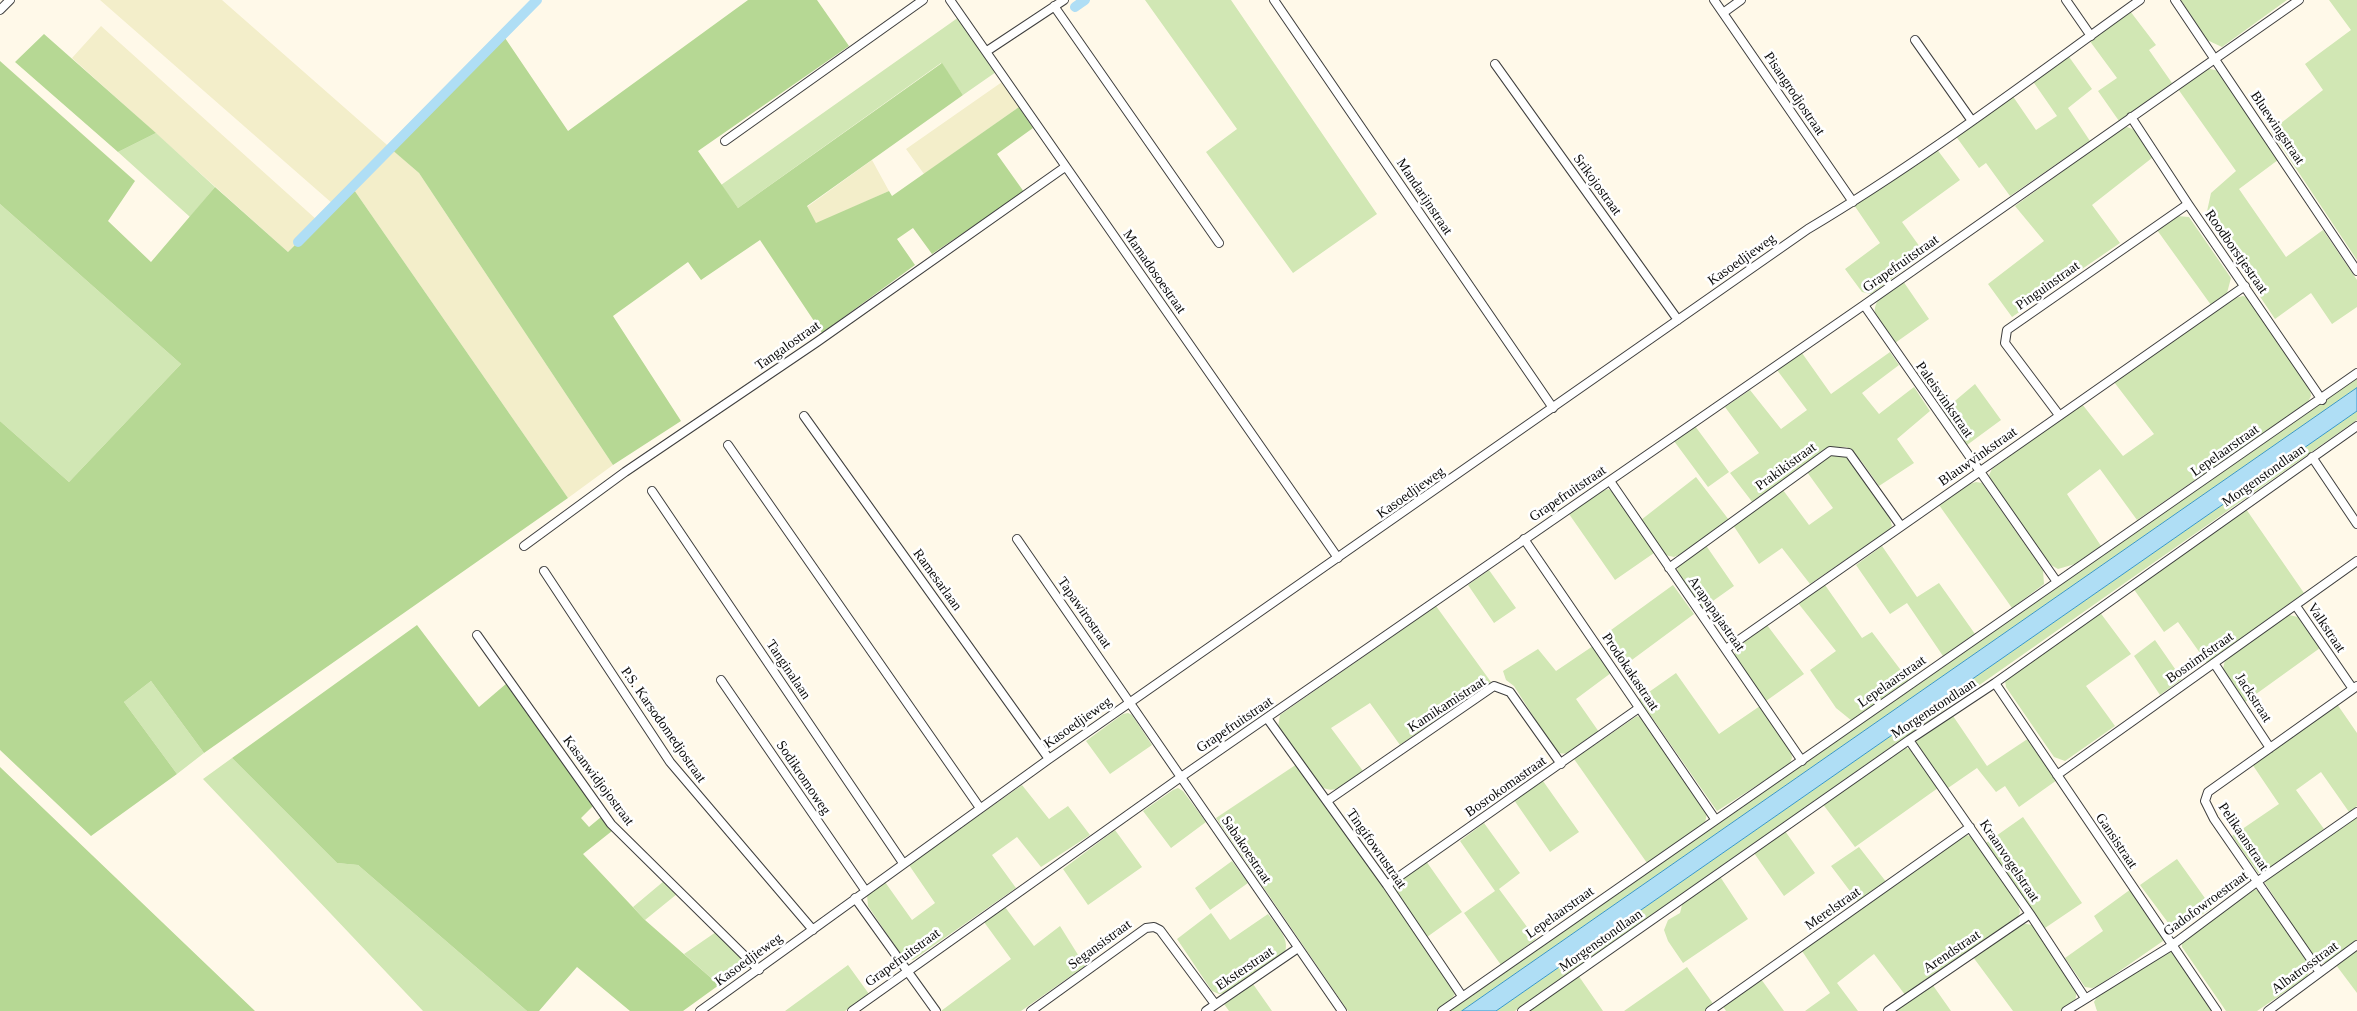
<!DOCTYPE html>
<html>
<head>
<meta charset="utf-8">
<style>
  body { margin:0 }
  canvas { display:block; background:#fff9e9 }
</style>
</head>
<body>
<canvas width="2357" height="1011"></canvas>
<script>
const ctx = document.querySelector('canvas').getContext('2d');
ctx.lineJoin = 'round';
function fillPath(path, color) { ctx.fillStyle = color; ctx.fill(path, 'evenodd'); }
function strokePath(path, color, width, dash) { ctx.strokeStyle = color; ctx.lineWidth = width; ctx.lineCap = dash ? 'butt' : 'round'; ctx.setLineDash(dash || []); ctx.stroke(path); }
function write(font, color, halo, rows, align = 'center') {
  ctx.font = font + ' "Times New Roman",serif'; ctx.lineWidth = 5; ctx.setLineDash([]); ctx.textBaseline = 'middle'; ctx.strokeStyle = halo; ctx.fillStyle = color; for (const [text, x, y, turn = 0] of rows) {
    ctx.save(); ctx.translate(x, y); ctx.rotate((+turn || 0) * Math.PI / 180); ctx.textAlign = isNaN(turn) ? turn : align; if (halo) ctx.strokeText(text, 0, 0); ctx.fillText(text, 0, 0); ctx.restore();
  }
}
const farmland = new Path2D(`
  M100,0H222L419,173L613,465L568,498L352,187L333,204Z
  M101,26L317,220L288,252L72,58Z
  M1002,82L1019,107L924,174L906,149Z
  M872,160L889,191L816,224L807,207Z`);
const green = new Path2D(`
  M1145,0H1231L1377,214L1293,273L1206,152L1237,129Z
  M2181,0H2287L2222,47L2207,40Z
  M2329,0H2357V260L2271,131L2323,90L2305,64L2351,30Z
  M2130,11L2156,45L2149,50L2172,83L2119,121L2098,91L2117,78L2089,40Z
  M959,17L996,72L963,95L941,63L738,208L721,185Z
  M2067,54L2092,89L2068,108L2090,141L2010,196L1986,163L1979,168L1955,135L2012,95L2036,130L2057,116L2032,80Z
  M2206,68L2219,71L2278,160L2239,189L2286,257L2323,230L2357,280V307L2332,324L2311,293L2275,319L2206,216L2211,193L2236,171L2178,89Z
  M2127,127L2135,130L2152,158L2092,205L2120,243L2012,317L1988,284L2044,241L2015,206L2119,130Z
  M156,133L215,187L190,217L118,152Z
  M1936,148L1960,180L1902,222L1925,254L1871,294L1862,292L1845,269L1880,243L1854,205Z
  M0,204L181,364L69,482L0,421Z
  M2177,216L2189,217L2231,278L2227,293L2211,305L2157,230Z
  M1903,281L1929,319L1895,343L1875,313C1873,297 1891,290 1903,281Z
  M2243,296L2249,298L2310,389L2311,396L2308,402L2137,520L2100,469L2067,494L2101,546L2075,564L2058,569L2051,565L1994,488L1989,475L1992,469L2082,404L2123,456L2154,434L2114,382L2235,298Z
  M1890,352L1899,365L1862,393L1879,414L1914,387L1930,411L1897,439L1914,463L1879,486L1862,462L1847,447H1830L1753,503L1730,473L1759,453L1725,407L1750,390L1781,429L1807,410L1777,370L1802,353L1831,394Z
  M2357,378V388L1462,1011H1447Z
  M1975,384L2001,420L1967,445L1943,411Z
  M2357,411V420L1515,1011H1496Z
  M1695,426L1729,472L1708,487L1674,441Z
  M1838,453L1846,456L1889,515L1892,526L1888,531L1810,584L1782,548L1759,564L1733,525L1783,490L1809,525L1833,508L1807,472L1828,456Z
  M1696,477L1729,520L1681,554L1674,557L1665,555L1641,520Z
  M1976,482L1982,483L2043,570L2044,584L2012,608L1939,505L1970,484Z
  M1608,489L1614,492L1654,553L1615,580L1569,514L1598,493Z
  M2246,509L2304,593L2207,663L2178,622L2164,632L2133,588Z
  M1705,544L1734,586L1703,608L1677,572L1678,564Z
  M1882,546L1917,597L1939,583L1975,634L1943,656L1907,603L1890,614L1856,565Z
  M1489,570L1516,608L1494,623L1468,585Z
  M1673,585L1694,614L1621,668L1600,638Z
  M1825,585L1862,638L1872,632L1909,681L1852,721L1836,708L1810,670L1836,651L1798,603Z
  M1436,606L1491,682L1400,745L1370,703L1331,728L1363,771C1350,780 1337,796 1322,787L1278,727L1280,715Z
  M2099,611L2131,654L2086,686L2115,726L2065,761L2054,757L2006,687L2005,681L2007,676Z
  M2289,615L2298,617L2320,648L2245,702L2223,669L2225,660Z
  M1767,625L1804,674L1766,701L1735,657V649Z
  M2155,640L2182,679L2160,695L2134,656Z
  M1593,646L1611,673L1576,699L1599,732C1587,741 1572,759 1556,752L1514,686L1506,680L1503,671L1538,649L1556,671Z
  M1676,673L1719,734L1760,706L1791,750L1792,758L1789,765L1717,811L1639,699Z
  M151,681L204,753L177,774L124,702Z
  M2337,704L2357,733V806L2349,812L2321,772L2296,790L2324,829L2263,873H2258L2232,836L2279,804L2252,764Z
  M1128,713L1132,715L1152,745L1110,774L1086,741L1123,714Z
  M1951,713L1987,766L2029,738L2057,780L2019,807L2005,786L1996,792L1977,768L1948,788L1916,745L1917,738Z
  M1637,716L1642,718L1707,813L1705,823L1647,863L1574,759Z
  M1903,747L1913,750L1938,788L1855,847L1822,803Z
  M232,758L337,863L358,865L527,1011H423L203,779Z
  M1297,764L1452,986L1455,994L1450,1001L1436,1011H1348L1216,818Z
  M1543,781L1579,832L1550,852L1514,800Z
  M1022,785L1049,819L1068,806L1090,835L1041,867L1017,837L992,855L1016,888L913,960L904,959L868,906L867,895L885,882L912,920L935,903L909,865Z
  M1178,788L1183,791L1206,822L1171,848L1143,811L1173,790Z
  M2357,816V941L2326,963L2316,961L2265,883L2266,880Z
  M2023,817L2082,903L2045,928L1986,843Z
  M1484,823L1520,873L1499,889L1536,939L1501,965L1464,913L1495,891L1460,841Z
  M1115,830L1142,867L1088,905L1063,869Z
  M1785,831L1815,873L1784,896L1754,853Z
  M1967,835L1974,838L2017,900L2020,912L2018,917L1906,996L1874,954L1837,983L1858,1011H1805L1830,993L1802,951L1961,837Z
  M1859,847L1887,883L1859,903L1831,866Z
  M2177,859L2212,908L2175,932L2140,885Z
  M1232,861L1248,883L1210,910L1195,888Z
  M1426,861L1462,912L1427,937L1394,891L1395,885Z
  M1719,875L1748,919L1683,963L1668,941L1664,930L1668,920L1680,913L1683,901Z
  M664,881L677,894L645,920L633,907Z
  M2131,889L2162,934L2163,941L2098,986L2092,988L2085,987L2065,958L2103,931L2094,916Z
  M2255,889L2263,894L2311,967L2307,977L2257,1011H2226L2182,947V942Z
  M1005,907L1034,946L1060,926L1085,966L1021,1011H941L1011,959L984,922Z
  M1211,913L1230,940L1268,914C1276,925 1290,938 1285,952L1226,993L1219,994L1212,991L1177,939Z
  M2020,923L2032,925L2077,988L2075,1003L2063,1011H2013L1973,957Z
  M716,932L749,965L719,985L684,954Z
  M2170,950L2175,953L2216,1011H2097L2094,1002L2097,997L2163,951Z
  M2357,950V993L2336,965Z
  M848,965L869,994L845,1011H785Z
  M1687,967L1714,1005L1705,1011H1624Z
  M1578,975L1603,1011H1527Z
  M1761,979L1784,1011H1726L1722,1005Z
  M1253,984L1272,1011H1229L1224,1004Z
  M1932,984L1951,1011H1893Z`);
const forest = new Path2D(`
  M748,0H817L849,46L698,151L738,208L942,63L963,95L807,206L816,223L889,191L892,196L1019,107L1033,128L997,154L1024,192L932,254L913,228L897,239L915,265L822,333L760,240L701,280L688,262L613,316L681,421L613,465L419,173L390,148L503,35L568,131Z
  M44,34L156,133L118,152L15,62Z
  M0,61L135,181L108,221L151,262L215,187L288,252L352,187L568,498L204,753L151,681L124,702L177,774L91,836L0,750V421L69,482L181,364L0,204Z
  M417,625L479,707L507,683L593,806L581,818L589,827L601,817L612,831L583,854L645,920L719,985L683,1011H630L577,967L539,1011H527L358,865L337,863L232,758Z
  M0,767L255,1011H0Z`);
const water = new Path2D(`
  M2357,388V411L1496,1011H1462Z`);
const canal = new Path2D(`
  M1075,7L1085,0
  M298,242L537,0`);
const street = new Path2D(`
  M950,0L1338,558
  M1274,0L1553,408
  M1714,0L1853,202
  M2066,0L2091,36
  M2175,0L2357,271
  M1054,6L1219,243
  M0,10L10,0
  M1723,13L1741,0
  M1915,40L1972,121
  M987,51L1064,0
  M1495,64L1678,320
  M2131,117L2188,204L2322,400
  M725,141L923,0
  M1864,305L2057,582
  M2059,415L2005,343L2007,330L2188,204
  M804,416L1049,759
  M728,445L980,808
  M2312,457L2357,524
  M1610,481L1802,761
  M652,491L903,863
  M1017,539L1342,1011
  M1524,539L1715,819
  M524,546L625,472L817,342L1065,167
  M1669,568L1830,451L1849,453L1901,526
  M544,571L670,762L813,930
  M2296,606L2353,689
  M477,635L611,824L759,970
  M1726,649L2245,286
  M2214,663L2270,748
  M721,680L865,890
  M1995,683L2217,1011
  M1267,718L1387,885L1462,996
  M1909,740L2030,914L2085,998
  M2057,775L2357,561
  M1327,801L1494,686L1510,692L1561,764
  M1387,885L1639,708
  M855,898L936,1011
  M2319,971L2214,819L2205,801L2208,792L2357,686
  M700,1011L1049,759L1808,229C1924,160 2031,78 2140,0
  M852,1011L1181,777L1864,305L2299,0
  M1031,1011L1146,928L1154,927L1160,930L1215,1004
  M1206,1011L1298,948
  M1442,1011L2357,373
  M1522,1011L1909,740L1995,683L2357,426
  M1710,1011L1970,827
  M1888,1011L2030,914
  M2066,1011L2171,946L2258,881L2357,812
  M2268,1011L2357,945`);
const streetNames = [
  ["Pisangrodjostraat",1794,94,56],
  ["Bluewingstraat",2277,128,56],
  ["Srikojostraat",1597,185,54],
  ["Mandarijnstraat",1424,197,56],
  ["Roodborstjestraat",2236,252,55],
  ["Kasoedjieweg",1742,260,-35],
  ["Grapefruitstraat",1901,264,-35],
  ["Mamadosoestraat",1154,272,55],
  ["Pinguinstraat",2048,286,-35],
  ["Tangalostraat",788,346,-35],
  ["Paleisvinkstraat",1944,400,55],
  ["Lepelaarstraat",2225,451,-35],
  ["Blauwvinkstraat",1978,457,-35],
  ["Prakikistraat",1786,467,-36],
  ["Morgenstondlaan",2264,476,-35],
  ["Kasoedjieweg",1411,493,-35],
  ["Grapefruitstraat",1568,494,-34],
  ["Ramesarlaan",937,580,54],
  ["Tapawirostraat",1084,613,55],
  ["Arapapajastraat",1716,614,55],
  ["Valkstraat",2326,628,56],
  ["Bosnimfstraat",2200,658,-35],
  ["Tanginalaan",788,670,56],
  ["Prodokakastraat",1630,672,56],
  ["Lepelaarstraat",1892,682,-35],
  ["Jackstraat",2253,698,57],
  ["Kamikamistraat",1447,705,-33],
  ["Morgenstondlaan",1934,709,-33],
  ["Kasoedjieweg",1078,723,-35],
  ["P.S. Karsodomedjostraat",663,725,55],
  ["Grapefruitstraat",1235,725,-34],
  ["Sodikromoweg",803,778,56],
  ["Kasanwidjojostraat",598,781,53],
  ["Bosrokomastraat",1506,787,-35],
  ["Pelikaanstraat",2243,837,56],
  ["Gansistraat",2116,841,56],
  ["Tingifowrustraat",1376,849,55],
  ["Sabakoestraat",1246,850,56],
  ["Kraanvogelstraat",2009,861,56],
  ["Gadofowroestraat",2206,904,-36],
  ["Merelstraat",1833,909,-35],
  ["Lepelaarstraat",1560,913,-35],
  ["Morgenstondlaan",1601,941,-35],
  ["Segansistraat",1100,945,-36],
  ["Arendstraat",1952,952,-34],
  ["Grapefruitstraat",903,958,-36],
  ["Kasoedjieweg",749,960,-36],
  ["Albatrosstraat",2305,968,-36],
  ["Eksterstraat",1245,969,-34]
];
fillPath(farmland, '#f3eeca');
fillPath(green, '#d1e7b4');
fillPath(forest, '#b6d894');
fillPath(water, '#afdef5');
strokePath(water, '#3797ca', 1);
strokePath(canal, '#afdef5', 10);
strokePath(street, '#3e3e3e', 10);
strokePath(street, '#fff', 8);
write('14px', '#0b0b0b', '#fff', streetNames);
</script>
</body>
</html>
